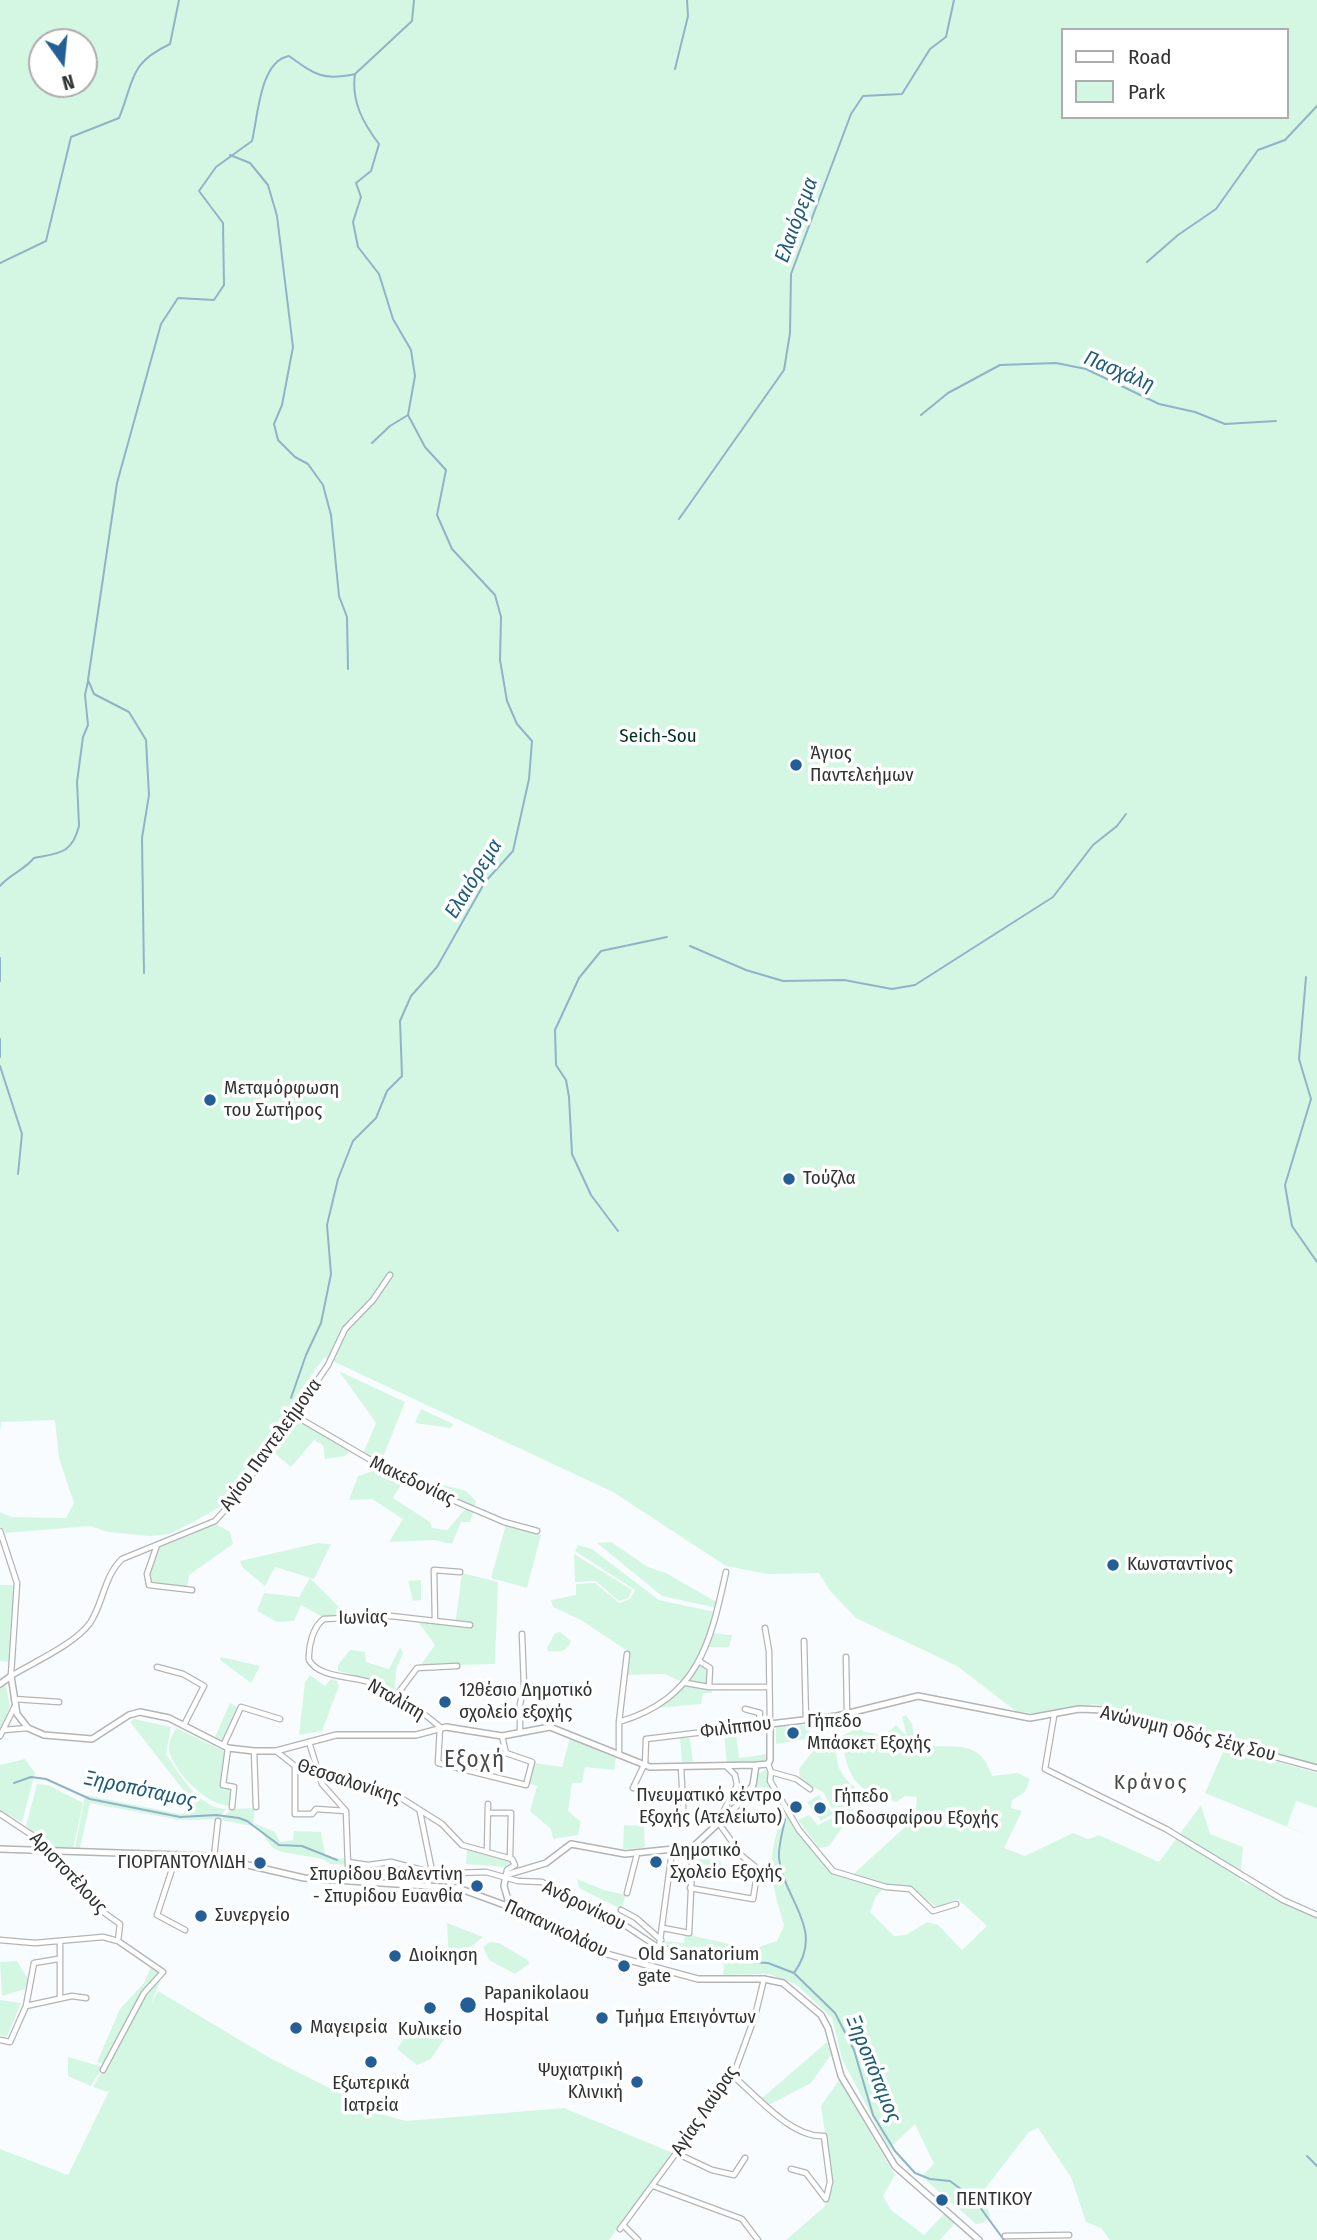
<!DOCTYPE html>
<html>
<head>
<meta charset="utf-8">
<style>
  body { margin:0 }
  #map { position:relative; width:1317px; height:2240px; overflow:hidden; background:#f9fcfe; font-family:"Fira Sans Condensed",sans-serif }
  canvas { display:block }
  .legend { position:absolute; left:1061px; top:28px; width:228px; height:91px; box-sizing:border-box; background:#fff; border:2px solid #adadad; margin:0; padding:9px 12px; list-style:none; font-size:21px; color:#313232 }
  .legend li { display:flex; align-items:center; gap:14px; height:35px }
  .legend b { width:35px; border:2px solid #adadad }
  .north { position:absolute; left:28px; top:28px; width:70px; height:70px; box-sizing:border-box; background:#fff; border:2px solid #adadad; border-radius:50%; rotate:165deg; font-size:19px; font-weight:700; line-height:28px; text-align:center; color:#313232 }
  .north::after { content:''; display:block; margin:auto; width:24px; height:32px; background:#235f96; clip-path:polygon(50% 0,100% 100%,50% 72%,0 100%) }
</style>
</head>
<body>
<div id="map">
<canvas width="1317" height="2240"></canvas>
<ul class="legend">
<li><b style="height:9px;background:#fff"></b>Road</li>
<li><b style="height:19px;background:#d4f7e4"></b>Park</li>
</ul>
<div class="north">N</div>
</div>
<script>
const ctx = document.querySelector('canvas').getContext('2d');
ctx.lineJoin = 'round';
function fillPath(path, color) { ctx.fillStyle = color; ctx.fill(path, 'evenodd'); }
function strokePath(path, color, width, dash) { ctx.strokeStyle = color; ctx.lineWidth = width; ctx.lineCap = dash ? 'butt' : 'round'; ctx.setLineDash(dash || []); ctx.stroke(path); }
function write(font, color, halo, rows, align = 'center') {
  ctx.font = font + ' "Fira Sans Condensed",sans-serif'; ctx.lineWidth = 7; ctx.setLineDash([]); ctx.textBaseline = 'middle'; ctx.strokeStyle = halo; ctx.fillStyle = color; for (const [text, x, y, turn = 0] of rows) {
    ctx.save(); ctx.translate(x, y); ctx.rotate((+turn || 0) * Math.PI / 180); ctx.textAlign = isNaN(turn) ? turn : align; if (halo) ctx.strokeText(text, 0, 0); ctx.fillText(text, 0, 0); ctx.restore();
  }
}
const green = new Path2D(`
  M0,0H1317V1764L1224,1740L1185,1725L1094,1704L1046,1714L1017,1712L957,1666L856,1618L830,1591L819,1573L768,1574L726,1566L613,1492L324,1357L222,1506L193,1522L169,1534L150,1536L108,1532L90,1526L6,1533L0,1526V1512L11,1517L66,1518L74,1503L59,1458L55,1420L1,1422L0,1434ZM1063,30H1287V117H1063ZM42,42H84V84H42Z
  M339,1371L405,1402L379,1467L362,1456L376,1423Z
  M421,1409L453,1424L451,1428L415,1423Z
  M296,1419L349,1451L345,1456L325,1459L323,1445L314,1440L291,1467L272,1451Z
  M379,1469L403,1481L393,1498L430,1522L432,1528L447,1530L467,1507L474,1510L470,1522H461L452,1544L434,1540L389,1542L403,1519L372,1499L349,1500L358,1476Z
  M433,1482L466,1491L476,1501L474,1508L430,1490Z
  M214,1523L230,1532L233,1544L189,1575L187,1589L153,1585L149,1575L159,1546Z
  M506,1524L541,1535L527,1588L491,1578Z
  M611,1542L648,1567L666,1573L718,1603L717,1608L662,1596L597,1543Z
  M318,1543L331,1544L314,1579L275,1567L265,1586L243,1568L240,1561Z
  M578,1545L592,1549L659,1600L715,1612L706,1641L684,1683L665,1674L628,1675L629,1652L581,1620L553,1607L551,1600L576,1595V1584L595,1583L619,1603L630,1599L635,1590L575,1551Z
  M574,1554L632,1590L628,1598L619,1601L596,1581L575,1582Z
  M462,1573L498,1582L495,1664L420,1666L435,1645L418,1622L455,1625Z
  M310,1578L343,1611L344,1617L324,1618L301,1605L294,1621L277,1622L257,1611L264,1593L299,1597Z
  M421,1580V1600L413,1601L408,1581Z
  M0,1585H16L12,1662L0,1661Z
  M560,1632L571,1641C566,1653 560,1652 548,1651L547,1648L555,1633Z
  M713,1633L732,1635L729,1647H709Z
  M400,1647L403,1653L396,1670L395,1692L373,1680L338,1671V1665L350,1650L365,1652L366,1662L389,1669Z
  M221,1657L260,1666L251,1683L220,1660Z
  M701,1664L709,1669L708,1686L688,1682Z
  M310,1675L325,1686L331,1679L337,1681L339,1686L322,1731L299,1735L305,1682Z
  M687,1683L712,1688V1693H703L701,1704L656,1708Z
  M6,1685L10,1707L0,1729V1688Z
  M230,1703L237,1707L222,1740L215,1737Z
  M906,1715L912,1724L915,1742C948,1754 978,1732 992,1776L1018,1773L1030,1779L1025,1792L1012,1800L1011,1808L1022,1811L1004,1848L1025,1856L1073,1833L1088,1839L1099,1835L1159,1862L1201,1805L1210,1834L1243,1847L1240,1880L1317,1918V2240H1110L1101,2228L1086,2222L1071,2177L1038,2128L1029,2132L987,2186L984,2195L990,2216L983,2223L976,2224L921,2176L934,2164L915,2124L889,2149L842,2059L832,2018L797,1985L769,1974L723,1975L724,1965L713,1958L661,1950L664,1941L684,1943L685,1934L752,1949L777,1941L784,1926C778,1904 769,1879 772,1855C775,1832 783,1824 777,1801L761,1796L755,1790L759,1773L766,1770C776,1805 815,1864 848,1879L915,1818L917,1797L905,1796L896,1802C888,1798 878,1797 870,1793C848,1781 844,1757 842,1736L859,1727L865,1732L885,1735L896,1725L907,1736L902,1717ZM887,1886L908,1887L937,1907L958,1899L987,1926L962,1950L938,1925L927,1922L906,1935L894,1936L870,1912L876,1896Z
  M134,1719L171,1727L166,1754C179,1774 199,1808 226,1809L218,1819L179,1820L90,1803L80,1848H75L85,1795L180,1814L194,1812L195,1805L130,1722Z
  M809,1725L811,1738L776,1744V1727Z
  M176,1728L226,1752L220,1786L231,1789L230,1806C207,1805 177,1775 170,1754C166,1745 172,1736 176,1728Z
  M736,1733L739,1758L767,1754L766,1760L727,1764L724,1735Z
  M825,1735C841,1745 833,1761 843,1775C847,1782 855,1787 860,1792L850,1817L829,1846L819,1848L798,1820L809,1815L818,1825L836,1816L823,1792L800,1780L799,1769Z
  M570,1738L616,1758L614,1770L585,1767L582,1783H572L568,1811L581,1822L578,1835L553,1839L551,1829L530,1811L537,1786L528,1783L535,1763L562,1767Z
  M680,1738H690L693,1762H682Z
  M1223,1752L1246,1753L1317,1773V1808L1296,1801L1287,1826L1317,1839L1205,1793Z
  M25,1759L35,1773L22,1822L0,1811V1765Z
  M37,1784L48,1785L83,1803L73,1848L52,1847L26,1826Z
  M819,1795L833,1814L821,1821L807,1802Z
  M255,1808L253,1826L220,1820L232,1809Z
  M254,1823L275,1832L280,1842L293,1840L294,1831L321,1832L325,1854L331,1859L348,1858L347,1865L330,1864L323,1859L282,1852L273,1848Z
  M624,1825L644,1826L645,1848L623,1849Z
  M467,1848L510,1860V1864L505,1867L466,1864Z
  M701,1848L706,1859L720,1861L724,1869L719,1871L695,1868L696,1851Z
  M577,1879L604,1890L626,1895L621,1909L579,1888Z
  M447,1923L483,1937L450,1963L449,1962Z
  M490,1942L499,1943L528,1960L529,1964L515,1974L489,1960L483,1947Z
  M17,1961L28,1979L25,1989L2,1996L0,1962Z
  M152,1964L162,1974L143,1992L105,2065L97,2062L120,2009L144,1983Z
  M161,1980L151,2004L158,1991L270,2058L381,2114L406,2121L564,2108L673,2153L609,2240H0V2149L68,2175L110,2089L108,2092L93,2087L146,1994Z
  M0,2000L21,2003L7,2037L0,2035Z
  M417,2018L448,2033L431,2059L417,2065L397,2049Z
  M827,2042L831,2055L811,2083L769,2105L762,2098Z
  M68,2057L103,2067L91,2086L68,2076Z
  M839,2080L895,2175L883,2196L891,2210L924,2235L945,2213L955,2223L940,2240H786L824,2207L833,2186L821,2106Z`);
const stream = new Path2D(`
  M675,69L688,16L687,0
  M230,155L250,163L268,185L277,216L293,347L282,405L274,424L278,440L295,457L308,464L323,485L331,515L339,596L347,617L348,669
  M1147,262L1178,235L1216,209L1258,150L1285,140L1317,106
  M0,263L46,241L71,137L119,118C135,79 128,64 170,44L179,0
  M921,415L948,393L1000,365L1056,363L1086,369L1159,404L1195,412L1225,424L1276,421
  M372,443L390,426L408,415L415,376L411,350L393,319L379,274L358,247L353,222L361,197L356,183L371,171L379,144C363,123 351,101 355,74L412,21L414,0
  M679,519L784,370L790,333L791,274L851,114L863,96L902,94L930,49L946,37L954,0
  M79,825L77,782L83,737L88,725L85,695L88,681
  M0,886C10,874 23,871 34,858C59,853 72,854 79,826
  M690,946L746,970L783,981L844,980L892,989L915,985L1053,897L1093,845L1117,826L1126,814
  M0,958V981
  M144,973L142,838L149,795L146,740L129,712L94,694L88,680L117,483L161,324L178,298L214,300L224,285L223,223L199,191L216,167L252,141C258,116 260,61 289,56C315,75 323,81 355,74
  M1306,977L1299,1059L1311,1099L1285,1185L1292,1226L1317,1262
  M0,1039V1057
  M0,1066L22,1134L18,1174
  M618,1231L591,1195L572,1154L569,1097L566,1080L556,1065L555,1030L579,978L601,951L667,937
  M291,1398L306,1355L321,1323L331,1274L327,1225L338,1179L353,1141L376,1118L387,1091L402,1076L400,1021L411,996L437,967L485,882L513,851L529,779L532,741L517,724L507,701L500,660L501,617L495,595L452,549L437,515L446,470L425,447L408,415
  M14,1783L31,1777L46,1779L90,1799L180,1817L216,1815L239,1818L247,1821L279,1845L302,1846L337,1860
  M785,1819C783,1831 778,1846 779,1858C784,1901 826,1929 794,1973
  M732,1961L768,1963L794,1973L835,2013L854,2050L873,2115L895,2151L915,2173L930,2179L950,2181L974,2199L1004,2240
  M1307,2156L1317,2166`);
const minor = new Path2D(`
  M294,1415L403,1479L504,1522L537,1531
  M0,1531L17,1583L11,1675
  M157,1545L147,1574L149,1585L192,1590
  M435,1621L434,1570L460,1572
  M470,1625L391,1616L324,1619C313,1626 308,1647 309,1660C319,1678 351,1676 369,1682C394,1691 420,1710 440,1727L438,1763L526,1785L532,1762L506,1753L502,1736
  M804,1641L806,1720
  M846,1657L847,1713
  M699,1661L710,1668L709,1687H768
  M157,1667L183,1674L204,1686L184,1725
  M11,1676C34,1662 75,1644 90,1623C103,1604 104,1576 122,1559L215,1521L234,1500L294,1415L328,1365L345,1329L373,1300L390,1275
  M686,1683L709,1687
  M396,1696L417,1668L457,1666
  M14,1699L59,1702
  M745,1709L760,1713L758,1725
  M1054,1716L1045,1769L1166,1829L1283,1900L1317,1915
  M619,1722C698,1698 710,1645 726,1572
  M4,1730L28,1728
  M520,1733V1704L524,1687L522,1634
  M0,1736L15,1706
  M309,1742L322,1784L346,1811L348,1866
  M223,1746L241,1707L280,1719
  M228,1748L223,1785L234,1787L232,1807
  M254,1751L256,1807
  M276,1751L295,1766L346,1777L401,1798L442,1824L462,1845L512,1859L515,1865L507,1870L506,1875
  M619,1755V1722L627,1654
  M768,1764L771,1772L770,1781L799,1830L833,1871L886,1887L910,1889L933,1911L956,1904
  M295,1766V1814H312L316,1809L346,1811
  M645,1766L646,1739L770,1724L769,1651L765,1628
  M681,1767L684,1824
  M771,1772L796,1779L810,1789
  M633,1788L644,1765
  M420,1812L431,1866L428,1886
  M488,1813H511L510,1858
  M0,1814L47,1845L88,1890L99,1909L120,1924L118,1941
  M487,1850L488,1804
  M177,1854L157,1915L185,1930
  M214,1857L218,1821
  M348,1862L368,1865L391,1862L430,1872
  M456,1873L486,1872L518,1881L542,1882L571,1900L617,1920L659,1948L707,1955
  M690,1888L753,1899L758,1869L742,1856L718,1822L737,1785L735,1775L727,1767
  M627,1893L637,1854
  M621,1910L636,1918L661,1940
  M663,1928L689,1933L693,1847
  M0,1940L35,1943L103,1937L118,1941L163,1972L144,1993L103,2070
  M60,1941V1998
  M659,1948L672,1851
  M26,2006L72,1996L86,1998
  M0,2040L10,2042L26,2006L34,1963L58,1959
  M733,2076C757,2096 791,2138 824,2136L830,2182L826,2199
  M678,2154L712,2170L734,2175L745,2158
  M791,2169L806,2173L825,2198
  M653,2186L742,2219L758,2240
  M623,2225L638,2240
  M620,2229L733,2076L755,2016L764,1979
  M1005,2236L1069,2235`);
const tertiary = new Path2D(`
  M0,1684L11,1676L17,1714L28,1728L44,1735L92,1739L129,1715L140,1712L169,1718L228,1748L254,1751H276L336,1735H416L446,1727L502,1736L550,1727L650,1767L756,1765L768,1764L770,1760V1724L837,1716L918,1696L1030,1718L1079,1709L1104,1710L1317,1768
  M510,1907L504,1886L506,1875L546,1863L571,1844L625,1854L693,1847L743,1800L753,1785L756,1765`);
const secondary = new Path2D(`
  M0,1849L209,1856L304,1878L458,1888L510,1907L607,1954L654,1967L698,1979H764L783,1983L821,2015L828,2028L841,2076L895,2166L979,2240`);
const markers = [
  [796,765,7,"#235f96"],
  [210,1100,7,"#235f96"],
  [789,1179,7,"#235f96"],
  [1113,1565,7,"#235f96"],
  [445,1702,7,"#235f96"],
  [793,1733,7,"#235f96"],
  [796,1807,7,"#235f96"],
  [820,1808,7,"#235f96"],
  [656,1862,7,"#235f96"],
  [260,1863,7,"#235f96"],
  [477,1886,7,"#235f96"],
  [201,1916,7,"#235f96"],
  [395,1956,7,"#235f96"],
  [624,1966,7,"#235f96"],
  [468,2005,9,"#235f96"],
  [430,2008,7,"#235f96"],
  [602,2018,7,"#235f96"],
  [296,2028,7,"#235f96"],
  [371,2062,7,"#235f96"],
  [637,2082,7,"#235f96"],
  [942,2200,7,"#235f96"]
];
const parkNames = [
  ["Seich-Sou",658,737]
];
const poiNames = [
  ["Άγιος",810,754],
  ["Παντελεήμων",810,776],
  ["Μεταμόρφωση",224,1089],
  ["του Σωτήρος",224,1111],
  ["Τούζλα",803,1179],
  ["Κωνσταντίνος",1127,1565],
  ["12θέσιο Δημοτικό",459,1691],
  ["σχολείο εξοχής",459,1713],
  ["Γήπεδο",807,1722],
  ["Μπάσκετ Εξοχής",807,1744],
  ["Πνευματικό κέντρο",782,1796,"right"],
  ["Εξοχής (Ατελείωτο)",782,1818,"right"],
  ["Γήπεδο",834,1797],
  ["Ποδοσφαίρου Εξοχής",834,1819],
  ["Δημοτικό",670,1851],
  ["Σχολείο Εξοχής",670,1873],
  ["ΓΙΟΡΓΑΝΤΟΥΛΙΔΗ",246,1863,"right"],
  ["Σπυρίδου Βαλεντίνη",463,1875,"right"],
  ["- Σπυρίδου Ευανθία",463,1897,"right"],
  ["Συνεργείο",215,1916],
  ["Old Sanatorium",638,1955],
  ["gate",638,1977],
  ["Διοίκηση",409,1956],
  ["Papanikolaou",484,1994],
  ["Hospital",484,2016],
  ["Τμήμα Επειγόντων",616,2018],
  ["Μαγειρεία",310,2028],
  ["Κυλικείο",430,2030,"center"],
  ["Ψυχιατρική",623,2071,"right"],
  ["Κλινική",623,2093,"right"],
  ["Εξωτερικά",371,2084,"center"],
  ["Ιατρεία",371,2106,"center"],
  ["ΠΕΝΤΙΚΟΥ",956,2200]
];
const streetNames = [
  ["Αγίου Παντελεήμονα",271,1445,-54],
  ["Μακεδονίας",412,1481,25],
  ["Ιωνίας",363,1618,-1],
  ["Νταλίπη",396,1700,30],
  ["Φιλίππου",736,1728,-7],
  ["Ανώνυμη Οδός Σέιχ Σου",1188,1734,14],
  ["Θεσσαλονίκης",349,1782,18],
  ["Αριστοτέλους",68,1873,47],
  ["Ανδρονίκου",584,1906,26],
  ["Παπανικολάου",556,1929,25],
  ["Αγίας Λαύρας",705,2111,-56]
];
const waterNames = [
  ["Ελαιόρεμα",797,220,-70],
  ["Πασχάλη",1119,372,23],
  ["Ελαιόρεμα",474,879,-58],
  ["Ξηροπόταμος",140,1790,12],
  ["Ξηροπόταμος",873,2069,68]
];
const neighbourhoodNames = [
  ["Κράνος",1151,1783]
];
const quarterNames = [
  ["Εξοχή",475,1761]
];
fillPath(green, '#d4f7e4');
strokePath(stream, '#90b3c7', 2);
strokePath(minor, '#b2b4b6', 7);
strokePath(tertiary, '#b2b4b6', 8);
strokePath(secondary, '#b2b4b6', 8);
strokePath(minor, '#fff', 4.5);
strokePath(tertiary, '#fff', 5);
strokePath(secondary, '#fff', 5);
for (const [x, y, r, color] of markers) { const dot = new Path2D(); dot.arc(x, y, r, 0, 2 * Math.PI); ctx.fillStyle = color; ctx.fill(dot); strokePath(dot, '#fff', 2.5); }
write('19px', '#00321f', '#fff', parkNames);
write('19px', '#313232', '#fff', poiNames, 'left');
write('19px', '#313232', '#fff', streetNames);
write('italic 21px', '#1f5c7a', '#fff', waterNames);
ctx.letterSpacing = '2px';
write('21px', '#484a4c', '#fff', neighbourhoodNames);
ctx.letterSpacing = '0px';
ctx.letterSpacing = '2px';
write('23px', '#484a4c', '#fff', quarterNames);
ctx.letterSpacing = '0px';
</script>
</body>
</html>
